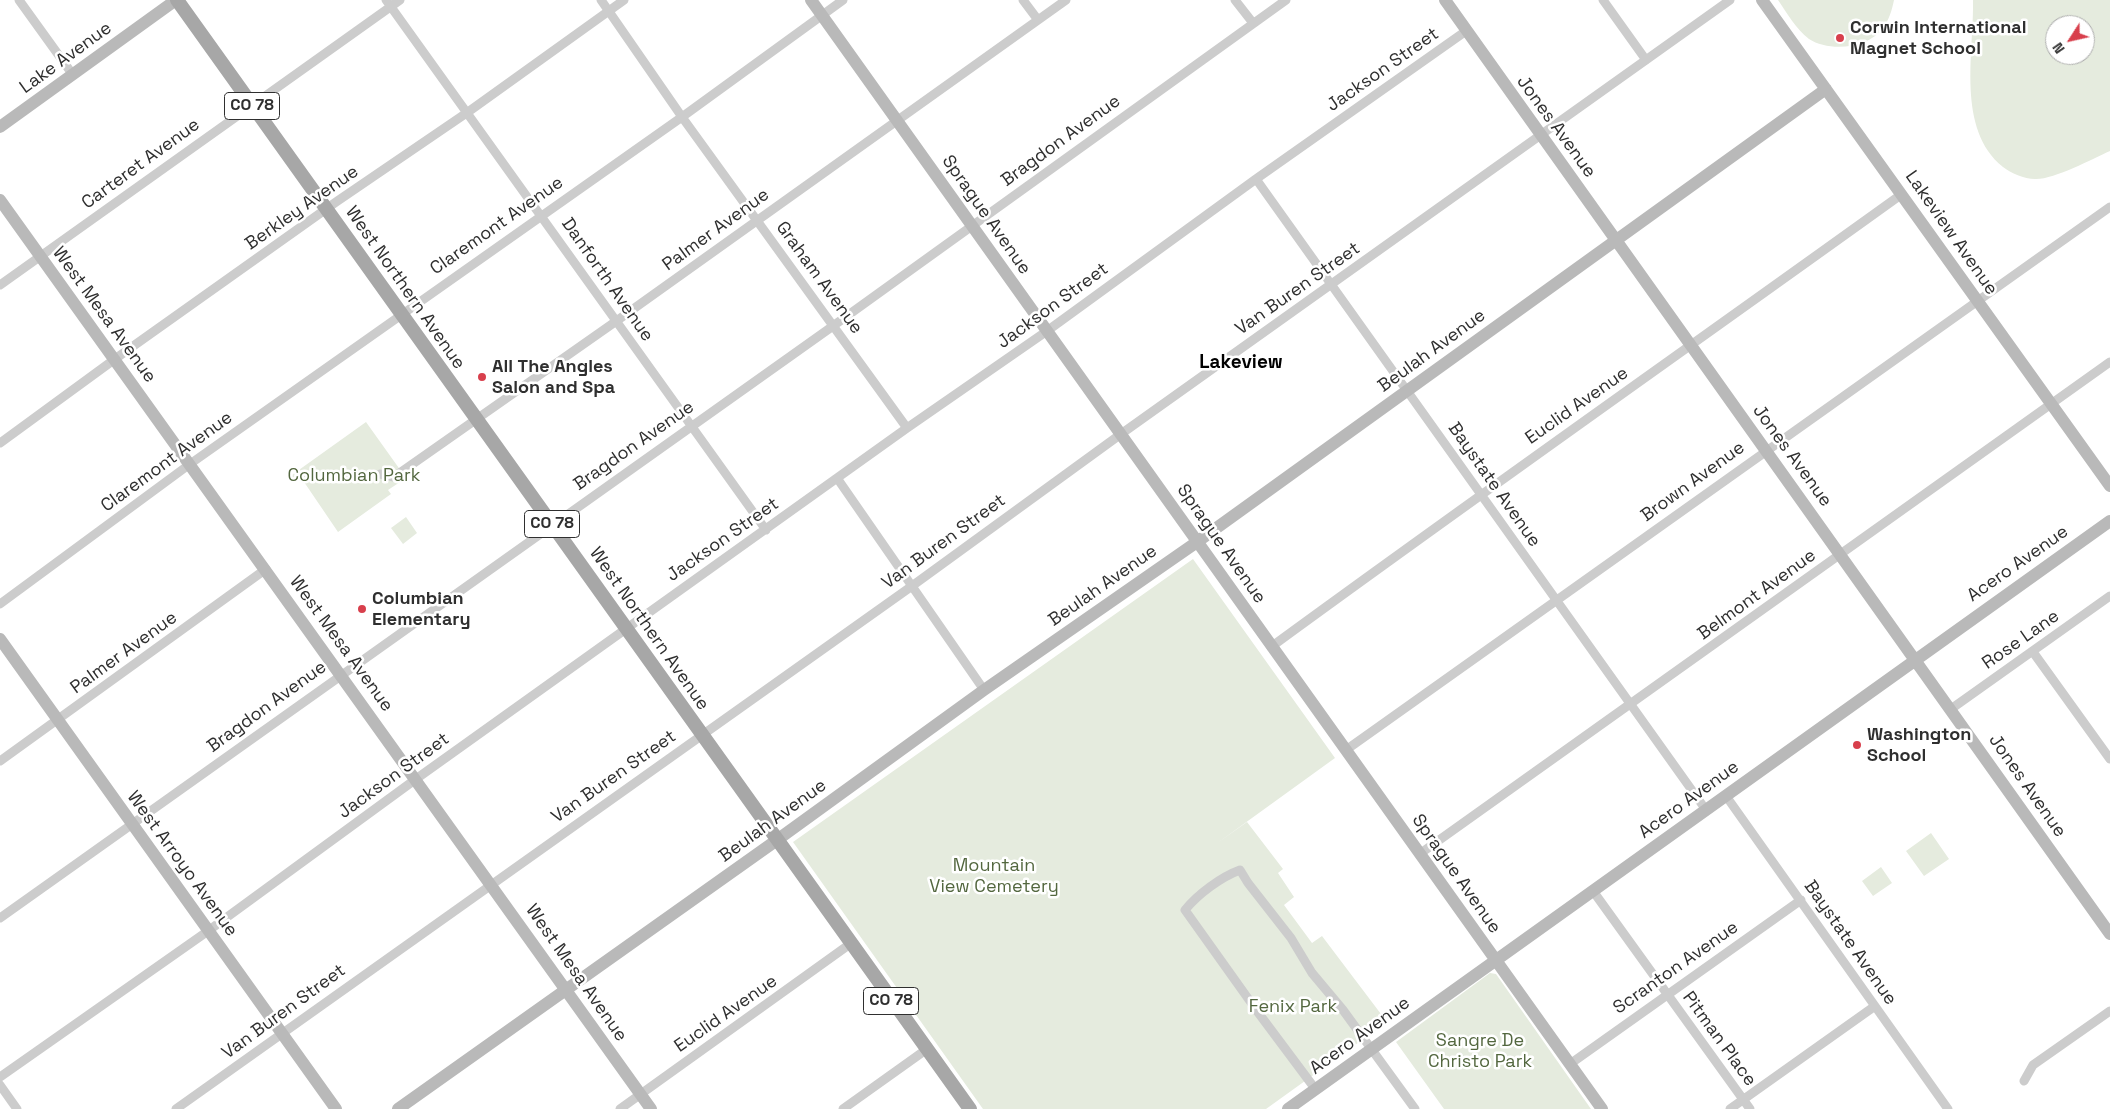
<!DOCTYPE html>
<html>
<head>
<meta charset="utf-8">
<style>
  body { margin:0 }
  #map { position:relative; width:2110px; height:1109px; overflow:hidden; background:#fff; font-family:"Space Grotesk",sans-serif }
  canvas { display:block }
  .north { position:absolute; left:2045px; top:15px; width:50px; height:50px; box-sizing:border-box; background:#fff; border:1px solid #acacac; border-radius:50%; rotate:235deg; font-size:14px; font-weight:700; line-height:20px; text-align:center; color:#2f2f2f }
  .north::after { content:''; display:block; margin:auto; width:18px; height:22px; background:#d83f4c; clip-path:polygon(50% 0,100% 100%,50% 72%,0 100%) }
</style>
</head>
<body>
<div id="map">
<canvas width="2110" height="1109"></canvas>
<div class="north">N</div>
</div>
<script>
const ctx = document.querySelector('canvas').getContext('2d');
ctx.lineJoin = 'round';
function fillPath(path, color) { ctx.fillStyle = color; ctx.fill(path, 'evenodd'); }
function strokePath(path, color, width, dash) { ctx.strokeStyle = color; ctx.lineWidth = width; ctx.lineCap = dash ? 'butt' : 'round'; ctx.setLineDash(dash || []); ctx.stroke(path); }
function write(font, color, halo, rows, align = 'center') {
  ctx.font = font + ' "Space Grotesk",sans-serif'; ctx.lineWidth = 5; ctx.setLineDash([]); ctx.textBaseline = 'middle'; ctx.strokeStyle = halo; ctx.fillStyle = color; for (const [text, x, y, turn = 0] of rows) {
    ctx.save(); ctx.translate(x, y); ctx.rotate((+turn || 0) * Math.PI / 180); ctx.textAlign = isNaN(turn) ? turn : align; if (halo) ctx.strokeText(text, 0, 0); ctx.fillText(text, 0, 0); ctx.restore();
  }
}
const green = new Path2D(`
  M1778,0H1894C1892,10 1889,20 1883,28C1868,49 1829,52 1809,39C1796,29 1787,13 1778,0Z
  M1973,0H2110V151C2092,159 2053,180 2035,179C2024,179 2011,173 2003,167C1956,129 1974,53 1973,0ZM2055,25H2085V55H2055Z
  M366,422L406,478L388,490L391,494L338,532L302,479L289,477Z
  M406,517L417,533L403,544L391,528Z
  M1193,559L1335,758L1216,844L1247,822L1283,869L1278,873L1294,897L1284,905L1312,943L1322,936L1387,1022L1266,1109H983L793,842Z
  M1931,833L1949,859L1924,876L1906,851Z
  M1881,867L1892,883L1873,896L1862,881Z
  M1490,973L1496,974L1591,1109H1444L1396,1042Z`);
const street = new Path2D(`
  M19,0L73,75
  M386,0C514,176 639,354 766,530
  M601,0L682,117L907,428
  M1023,0L1038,20
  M1235,0L1253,23
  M1603,0L1646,60
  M1256,179L1706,810
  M0,285L400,0
  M0,443L115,359L336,202L468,112L624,0
  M380,474L394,477L615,322L1066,0
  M837,478L984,690
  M0,604L190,464L682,117L843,0
  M1271,647C1480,494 1692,345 1902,194
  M2033,652L2110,759
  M1951,709L2110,596
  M1346,750L2110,207
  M0,761L266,569
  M1726,796L1948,1109
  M1421,853L2110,362
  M1593,891L1750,1109
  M0,918L833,326L1286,0
  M1570,1064L1801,900
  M0,1077L208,931L416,779L907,428L1047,331L1256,179L1466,31
  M2024,1081L2033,1065L2110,1011
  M0,1085L17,1109
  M1316,1090L1257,1011L1185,910C1198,894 1221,877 1240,870L1248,883L1291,938L1312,973L1343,1010L1415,1109
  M176,1109L912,586L1121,434L1730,0
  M620,1109L850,944
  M843,1109L927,1049
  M1730,1109L1875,1006`);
const secondary = new Path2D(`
  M811,0L1602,1109
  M1445,0L2110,934
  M1762,0L2110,486
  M0,127L176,0
  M0,200L651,1109
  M0,639L336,1109
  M398,1109L777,840L984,690L1197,542L1826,89
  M1288,1109L2110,521`);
const primary = new Path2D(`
  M177,0L970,1109`);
const markers = [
  [1840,38,5,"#d83f4c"],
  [482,377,5,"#d83f4c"],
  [362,609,5,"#d83f4c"],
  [1857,745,5,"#d83f4c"]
];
const shields = [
  [252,106,55],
  [552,524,55],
  [891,1001,55]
];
const shieldNames = [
  ["CO 78",252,106],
  ["CO 78",552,524],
  ["CO 78",891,1001]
];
const poiNames = [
  ["Corwin International",1850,28],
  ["Magnet School",1850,49],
  ["All The Angles",492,367],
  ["Salon and Spa",492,388],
  ["Columbian",372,599],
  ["Elementary",372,620],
  ["Washington",1867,735],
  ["School",1867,756]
];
const streetNames = [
  ["Lake Avenue",66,58,-36],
  ["Jackson Street",1383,70,-35],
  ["Jones Avenue",1556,127,54],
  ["Bragdon Avenue",1061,141,-36],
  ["Carteret Avenue",141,164,-36],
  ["Berkley Avenue",302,208,-35],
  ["Sprague Avenue",986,215,55],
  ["Claremont Avenue",497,226,-35],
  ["Palmer Avenue",716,230,-36],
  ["Lakeview Avenue",1951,233,55],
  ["Graham Avenue",819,278,54],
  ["Danforth Avenue",607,280,55],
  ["West Northern Avenue",405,288,55],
  ["Van Buren Street",1298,289,-35],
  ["Jackson Street",1053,306,-36],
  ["West Mesa Avenue",104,315,54],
  ["Beulah Avenue",1432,351,-36],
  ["Euclid Avenue",1577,406,-35],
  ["Bragdon Avenue",634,446,-35],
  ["Jones Avenue",1792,456,54],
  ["Claremont Avenue",167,462,-36],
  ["Brown Avenue",1693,482,-36],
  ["Baystate Avenue",1494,485,55],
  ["Jackson Street",723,540,-35],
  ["Van Buren Street",944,542,-36],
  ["Sprague Avenue",1221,544,55],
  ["Acero Avenue",2018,564,-35],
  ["Beulah Avenue",1103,586,-35],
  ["Belmont Avenue",1757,595,-36],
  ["West Northern Avenue",649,629,55],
  ["Rose Lane",2021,640,-35],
  ["West Mesa Avenue",341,644,54],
  ["Palmer Avenue",124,653,-36],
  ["Bragdon Avenue",267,707,-36],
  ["Jackson Street",394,776,-36],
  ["Van Buren Street",614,777,-35],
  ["Jones Avenue",2027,786,55],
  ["Acero Avenue",1689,800,-36],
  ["Beulah Avenue",773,821,-36],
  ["West Arroyo Avenue",182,864,54],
  ["Sprague Avenue",1456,874,55],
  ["Baystate Avenue",1850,943,55],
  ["Scranton Avenue",1676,968,-35],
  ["West Mesa Avenue",576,973,55],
  ["Van Buren Street",284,1012,-36],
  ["Euclid Avenue",726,1014,-35],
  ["Acero Avenue",1360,1036,-36],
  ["Pitman Place",1719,1039,54]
];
const parkNames = [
  ["Columbian Park",354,476],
  ["Mountain",994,866],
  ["View Cemetery",994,887],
  ["Fenix Park",1293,1007],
  ["Sangre De",1480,1041],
  ["Christo Park",1480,1062]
];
const neighbourhoodNames = [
  ["Lakeview",1241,363]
];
fillPath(green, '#e5ebde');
strokePath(street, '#ccc', 9);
strokePath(secondary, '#b9b9b9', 12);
strokePath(primary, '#a7a7a7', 14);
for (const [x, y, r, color] of markers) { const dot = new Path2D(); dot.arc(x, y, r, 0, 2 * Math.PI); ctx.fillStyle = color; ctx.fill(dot); strokePath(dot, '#fff', 2); }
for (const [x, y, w] of shields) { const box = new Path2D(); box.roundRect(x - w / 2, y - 13.5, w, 27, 4); ctx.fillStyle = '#fff'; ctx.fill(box); strokePath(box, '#2f2f2f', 1); }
write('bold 16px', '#2f2f2f', null, shieldNames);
write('bold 18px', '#2f2f2f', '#fff', poiNames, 'left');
write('18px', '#2f2f2f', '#fff', streetNames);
write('18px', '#53673f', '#fff', parkNames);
write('bold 19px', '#000', '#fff', neighbourhoodNames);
</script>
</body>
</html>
